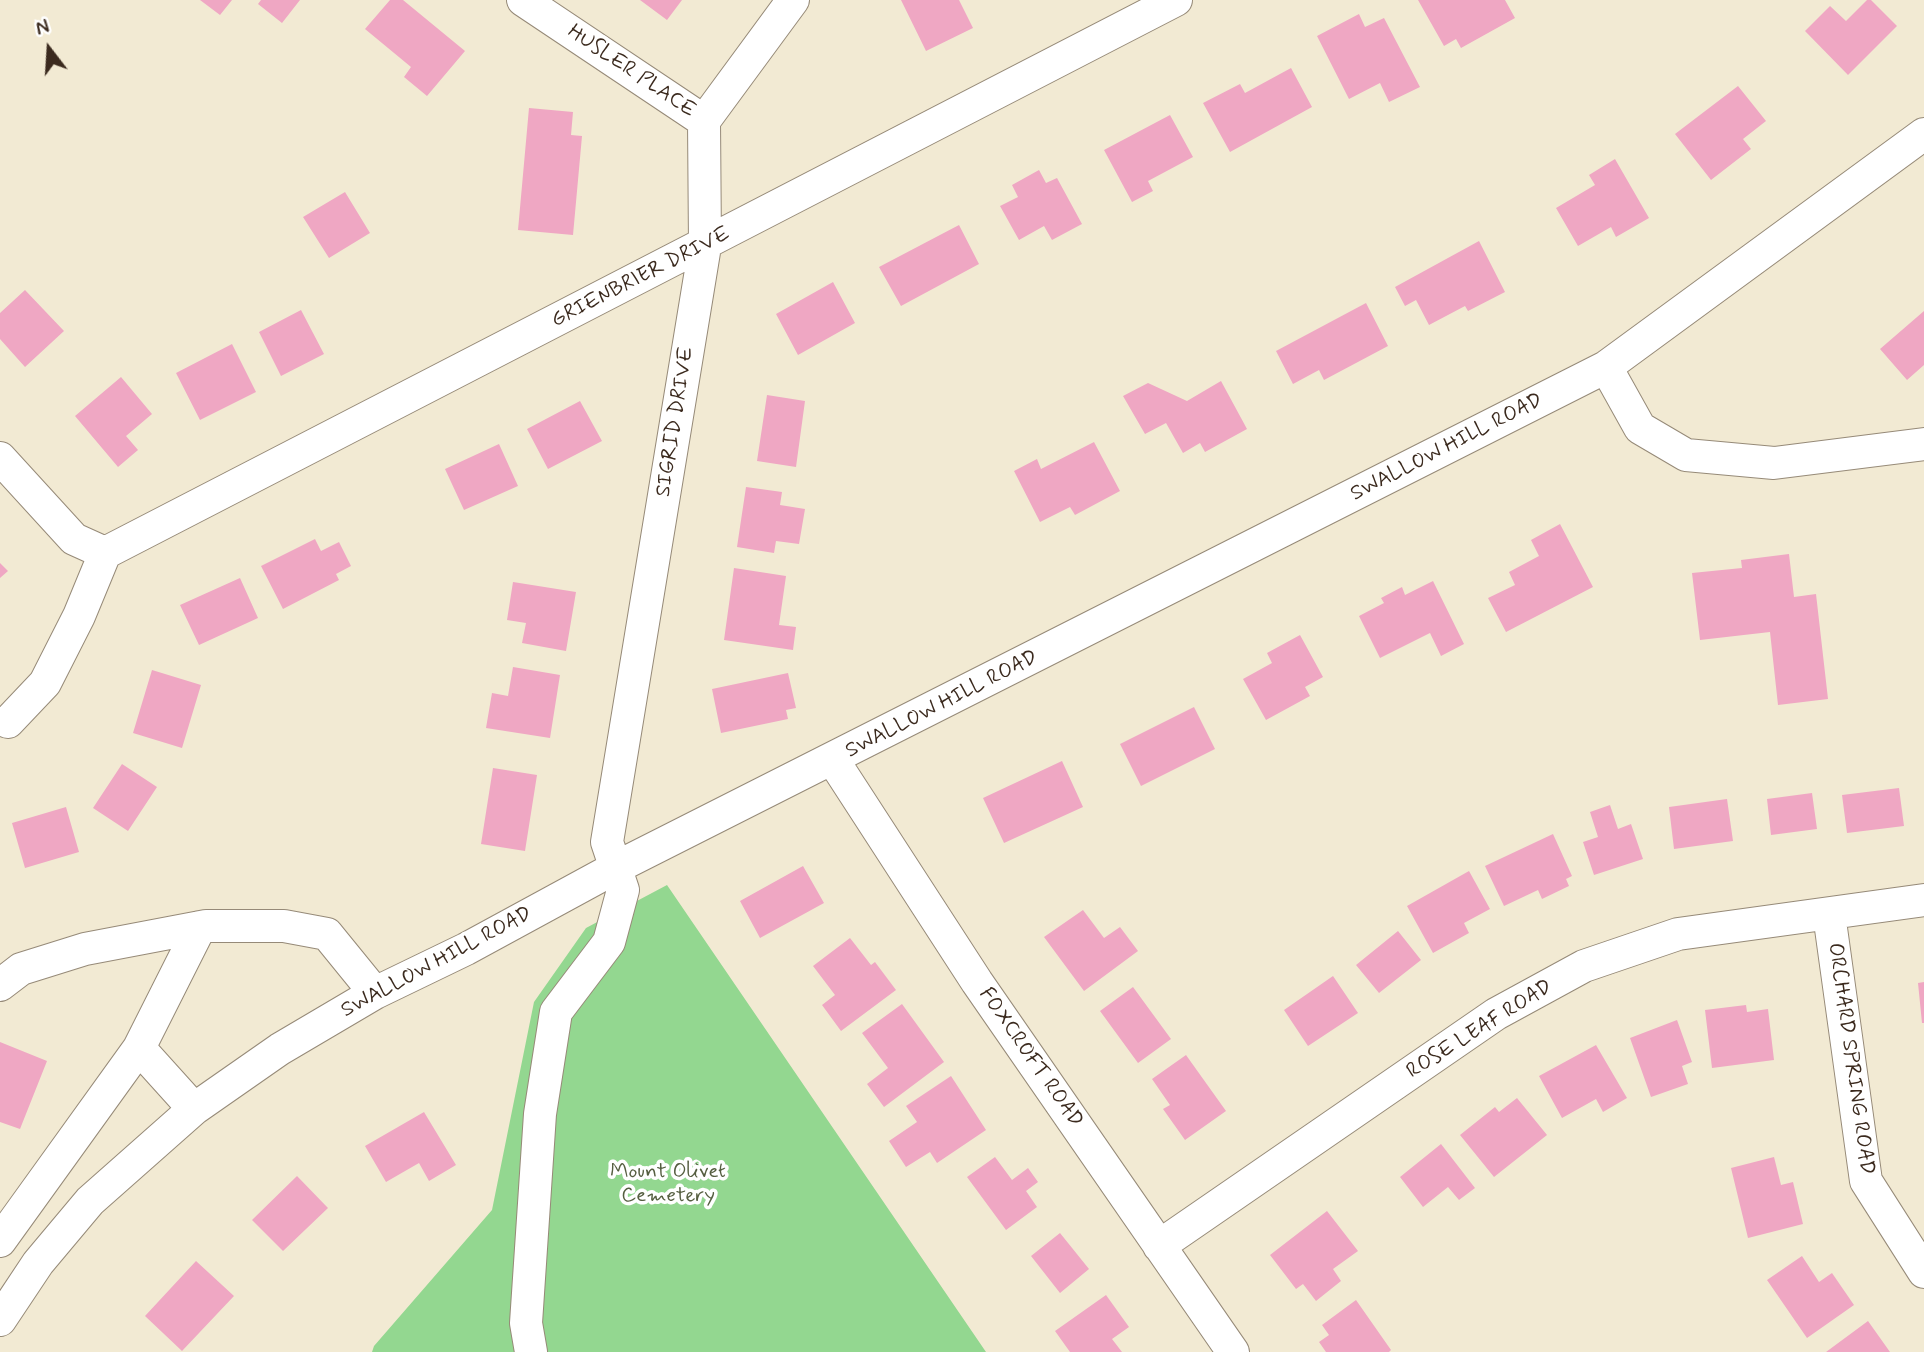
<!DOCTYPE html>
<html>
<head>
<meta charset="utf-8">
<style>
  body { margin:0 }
  #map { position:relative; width:1924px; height:1352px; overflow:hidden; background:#f2ead3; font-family:Mynerve,sans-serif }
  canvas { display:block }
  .north { position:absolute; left:14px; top:14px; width:70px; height:70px; -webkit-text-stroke:5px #fff; paint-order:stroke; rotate:343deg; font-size:19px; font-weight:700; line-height:28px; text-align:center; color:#3b2a1e }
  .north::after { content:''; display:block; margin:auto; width:24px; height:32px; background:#3b2a1e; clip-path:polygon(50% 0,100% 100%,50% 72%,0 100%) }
</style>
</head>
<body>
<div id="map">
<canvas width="1924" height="1352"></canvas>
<div class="north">N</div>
</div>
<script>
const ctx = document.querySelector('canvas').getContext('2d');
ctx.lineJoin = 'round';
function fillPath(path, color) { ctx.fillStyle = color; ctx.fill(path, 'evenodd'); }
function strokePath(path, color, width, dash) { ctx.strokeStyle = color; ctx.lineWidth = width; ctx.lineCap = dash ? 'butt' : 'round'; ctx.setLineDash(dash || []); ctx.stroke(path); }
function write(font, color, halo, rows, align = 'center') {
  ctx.font = font + ' Mynerve,sans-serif'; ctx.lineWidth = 7; ctx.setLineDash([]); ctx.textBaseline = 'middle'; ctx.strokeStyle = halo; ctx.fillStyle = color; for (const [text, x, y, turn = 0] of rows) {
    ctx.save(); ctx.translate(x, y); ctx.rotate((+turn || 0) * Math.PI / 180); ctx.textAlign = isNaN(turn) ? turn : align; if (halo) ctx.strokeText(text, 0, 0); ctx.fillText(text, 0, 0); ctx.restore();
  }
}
const green = new Path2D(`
  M667,885L986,1352H372L374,1346L492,1210L534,1002L586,928Z`);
const building = new Path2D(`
  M200,0H232L220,15Z
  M261,0H300L282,23L258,4Z
  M390,0H403L465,51L427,96L404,77L411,67L365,29Z
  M640,0H682L667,20Z
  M901,0H959L973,28L926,51Z
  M1418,0H1505L1515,18L1461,48L1456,39L1444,46Z
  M1867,0H1871L1897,26L1848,75L1805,31L1830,6L1846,21Z
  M1359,14L1365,27L1384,18L1420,87L1389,102L1380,83L1349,99L1317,36Z
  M1291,68L1312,107L1230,152L1203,103L1240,84L1245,93Z
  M1738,86L1766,121L1743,139L1751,149L1711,180L1675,134Z
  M529,108L573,112L571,135L582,136L573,235L518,230Z
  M1170,115L1193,157L1148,181L1153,191L1132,202L1104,150Z
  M1615,159L1649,218L1616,237L1611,227L1578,246L1556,208L1595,185L1589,175Z
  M1039,170L1046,183L1057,178L1082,224L1052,240L1044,226L1019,240L1000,206L1018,197L1012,185Z
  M345,192L370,233L329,258L303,217Z
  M959,225L979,264L901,306L879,267Z
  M1479,241L1505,292L1468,311L1465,306L1429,325L1416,300L1405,306L1395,287Z
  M833,282L855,323L798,355L776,314Z
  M25,290L64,331L25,367L0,339V313Z
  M1366,303L1388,346L1324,380L1319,370L1293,384L1276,351Z
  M301,310L324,354L281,376L259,332Z
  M1924,311V365L1907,380L1880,349Z
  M232,344L256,392L200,420L176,373Z
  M121,377L152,414L126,436L138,450L118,467L75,416Z
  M1221,381L1247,429L1205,452L1200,443L1183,453L1166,423L1145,434L1123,396L1148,383L1187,401Z
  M767,395L805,401L796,467L757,461Z
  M580,401L602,441L548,469L527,429Z
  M1094,442L1120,491L1075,515L1070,507L1040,522L1014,471L1037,459L1041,469Z
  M499,444L518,486L464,510L445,469Z
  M746,487L782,492L780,505L805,509L799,544L776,541L774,553L737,547Z
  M1560,524L1593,587L1506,632L1488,598L1515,585L1509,572L1539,556L1531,540Z
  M315,539L321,551L339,542L351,566L336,574L339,580L283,609L261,566Z
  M1789,554L1794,597L1816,594L1828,699L1778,705L1770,632L1700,640L1692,573L1742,568L1741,560Z
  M0,563L8,571L0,578Z
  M734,568L786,576L779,625L796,627L793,650L724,640Z
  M240,578L258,618L199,645L180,605Z
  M1433,581L1464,644L1441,656L1430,633L1380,658L1359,616L1384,603L1381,598L1402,587L1405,595Z
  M513,582L576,592L566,651L522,643L526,623L507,620Z
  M1300,635L1323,677L1305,687L1310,696L1266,720L1243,679L1272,663L1267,653Z
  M513,667L560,675L550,738L486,728L492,693L508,696Z
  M152,670L201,685L182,748L133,733Z
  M788,673L796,708L786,710L788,719L721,733L712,689Z
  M1194,707L1215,749L1141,786L1120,744Z
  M1062,761L1083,807L1004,843L983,798Z
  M122,764L157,787L128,831L93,808Z
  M493,768L537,775L525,851L481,844Z
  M1899,788L1904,826L1847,833L1842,795Z
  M1812,793L1817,829L1771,835L1767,799Z
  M1727,799L1733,841L1674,849L1669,807Z
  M1610,805L1618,829L1631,824L1643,859L1594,875L1583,842L1598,837L1590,812Z
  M66,807L79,852L25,868L12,823Z
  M1553,834L1572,876L1566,879L1569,886L1542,899L1538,890L1504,906L1485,866Z
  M803,866L824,903L760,938L740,901Z
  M1469,871L1490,909L1464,923L1469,933L1433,953L1407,906Z
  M1083,910L1104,938L1120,927L1138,951L1084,991L1044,937Z
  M1398,931L1421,960L1379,993L1356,965Z
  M850,938L871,965L875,962L896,990L841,1031L822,1005L835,995L813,966Z
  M1333,976L1358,1013L1308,1046L1284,1010Z
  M1924,982V1023H1922L1918,983Z
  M1133,987L1171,1039L1138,1063L1100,1011Z
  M902,1004L944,1062L884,1107L867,1084L888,1068L862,1033Z
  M1746,1005L1747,1012L1768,1009L1774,1060L1712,1068L1705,1010Z
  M1677,1020L1692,1062L1682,1066L1688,1084L1651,1097L1630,1038Z
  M0,1042L47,1061L20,1129L0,1122Z
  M1596,1045L1627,1098L1603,1112L1596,1099L1562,1118L1539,1076Z
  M1186,1055L1226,1111L1185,1140L1163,1109L1170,1105L1152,1079Z
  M951,1076L986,1130L937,1163L930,1152L906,1167L889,1141L917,1122L906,1106Z
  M1517,1098L1547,1135L1494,1177L1460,1135L1495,1107L1499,1112Z
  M424,1112L456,1165L429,1181L419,1163L386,1182L365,1146Z
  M1441,1144L1475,1188L1459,1200L1448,1187L1423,1207L1400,1177Z
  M995,1157L1012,1180L1028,1168L1038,1182L1026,1191L1037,1207L1006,1230L967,1177Z
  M1774,1157L1781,1185L1793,1182L1803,1224L1748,1238L1731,1168Z
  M297,1176L328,1208L283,1251L252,1220Z
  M1327,1211L1358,1251L1333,1269L1341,1281L1316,1301L1303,1284L1296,1289L1270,1255Z
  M1060,1233L1089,1269L1060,1293L1031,1256Z
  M1802,1256L1819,1282L1832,1273L1854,1305L1807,1338L1767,1280Z
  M196,1261L234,1296L182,1351L145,1316Z
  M1106,1295L1129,1327L1112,1339L1122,1352H1070L1055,1331Z
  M1356,1300L1391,1350L1389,1352H1326L1319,1342L1329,1335L1322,1325Z
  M1868,1321L1890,1352H1826Z`);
const minor = new Path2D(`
  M523,0L704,121
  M1606,367L1640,428L1686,455L1774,463L1924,444
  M0,458L74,539L105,553
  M105,553L1176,0
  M8,722L45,683L79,616L105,553
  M833,760L977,982L1233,1352
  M1829,914L1866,1181L1924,1272
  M0,985L21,969L85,949L206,926H284L327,934L375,993
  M139,1048L194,1109
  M0,1241L139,1048L200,927
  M1159,1246L1496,1014L1584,966L1678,934L1924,900
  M0,1320L38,1263L90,1201L194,1109L280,1049L375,993L466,949L615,868L1606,367L1924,134
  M531,1352L526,1323L540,1114L556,1012L609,942L623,890L607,842L705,246L704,121L793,0`);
const streetNames = [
  ["HUSLER PLACE",631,72,34],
  ["GRIENBRIER DRIVE",641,278,-27],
  ["SIGRID DRIVE",676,422,-81],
  ["SWALLOW HILL ROAD",1447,448,-27],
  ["SWALLOW HILL ROAD",942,705,-27],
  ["SWALLOW HILL ROAD",437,963,-28],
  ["ROSE LEAF ROAD",1480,1030,-32],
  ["FOXCROFT ROAD",1030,1058,55],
  ["ORCHARD SPRING ROAD",1850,1059,82]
];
const parkNames = [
  ["Mount Olivet",668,1173],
  ["Cemetery",668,1197]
];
fillPath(green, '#93d790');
fillPath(building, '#efa7c3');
strokePath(minor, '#968a78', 34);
strokePath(minor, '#fff', 32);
write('21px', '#3b2a1e', '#fff', streetNames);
write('21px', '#555e40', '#fff', parkNames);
</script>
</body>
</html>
